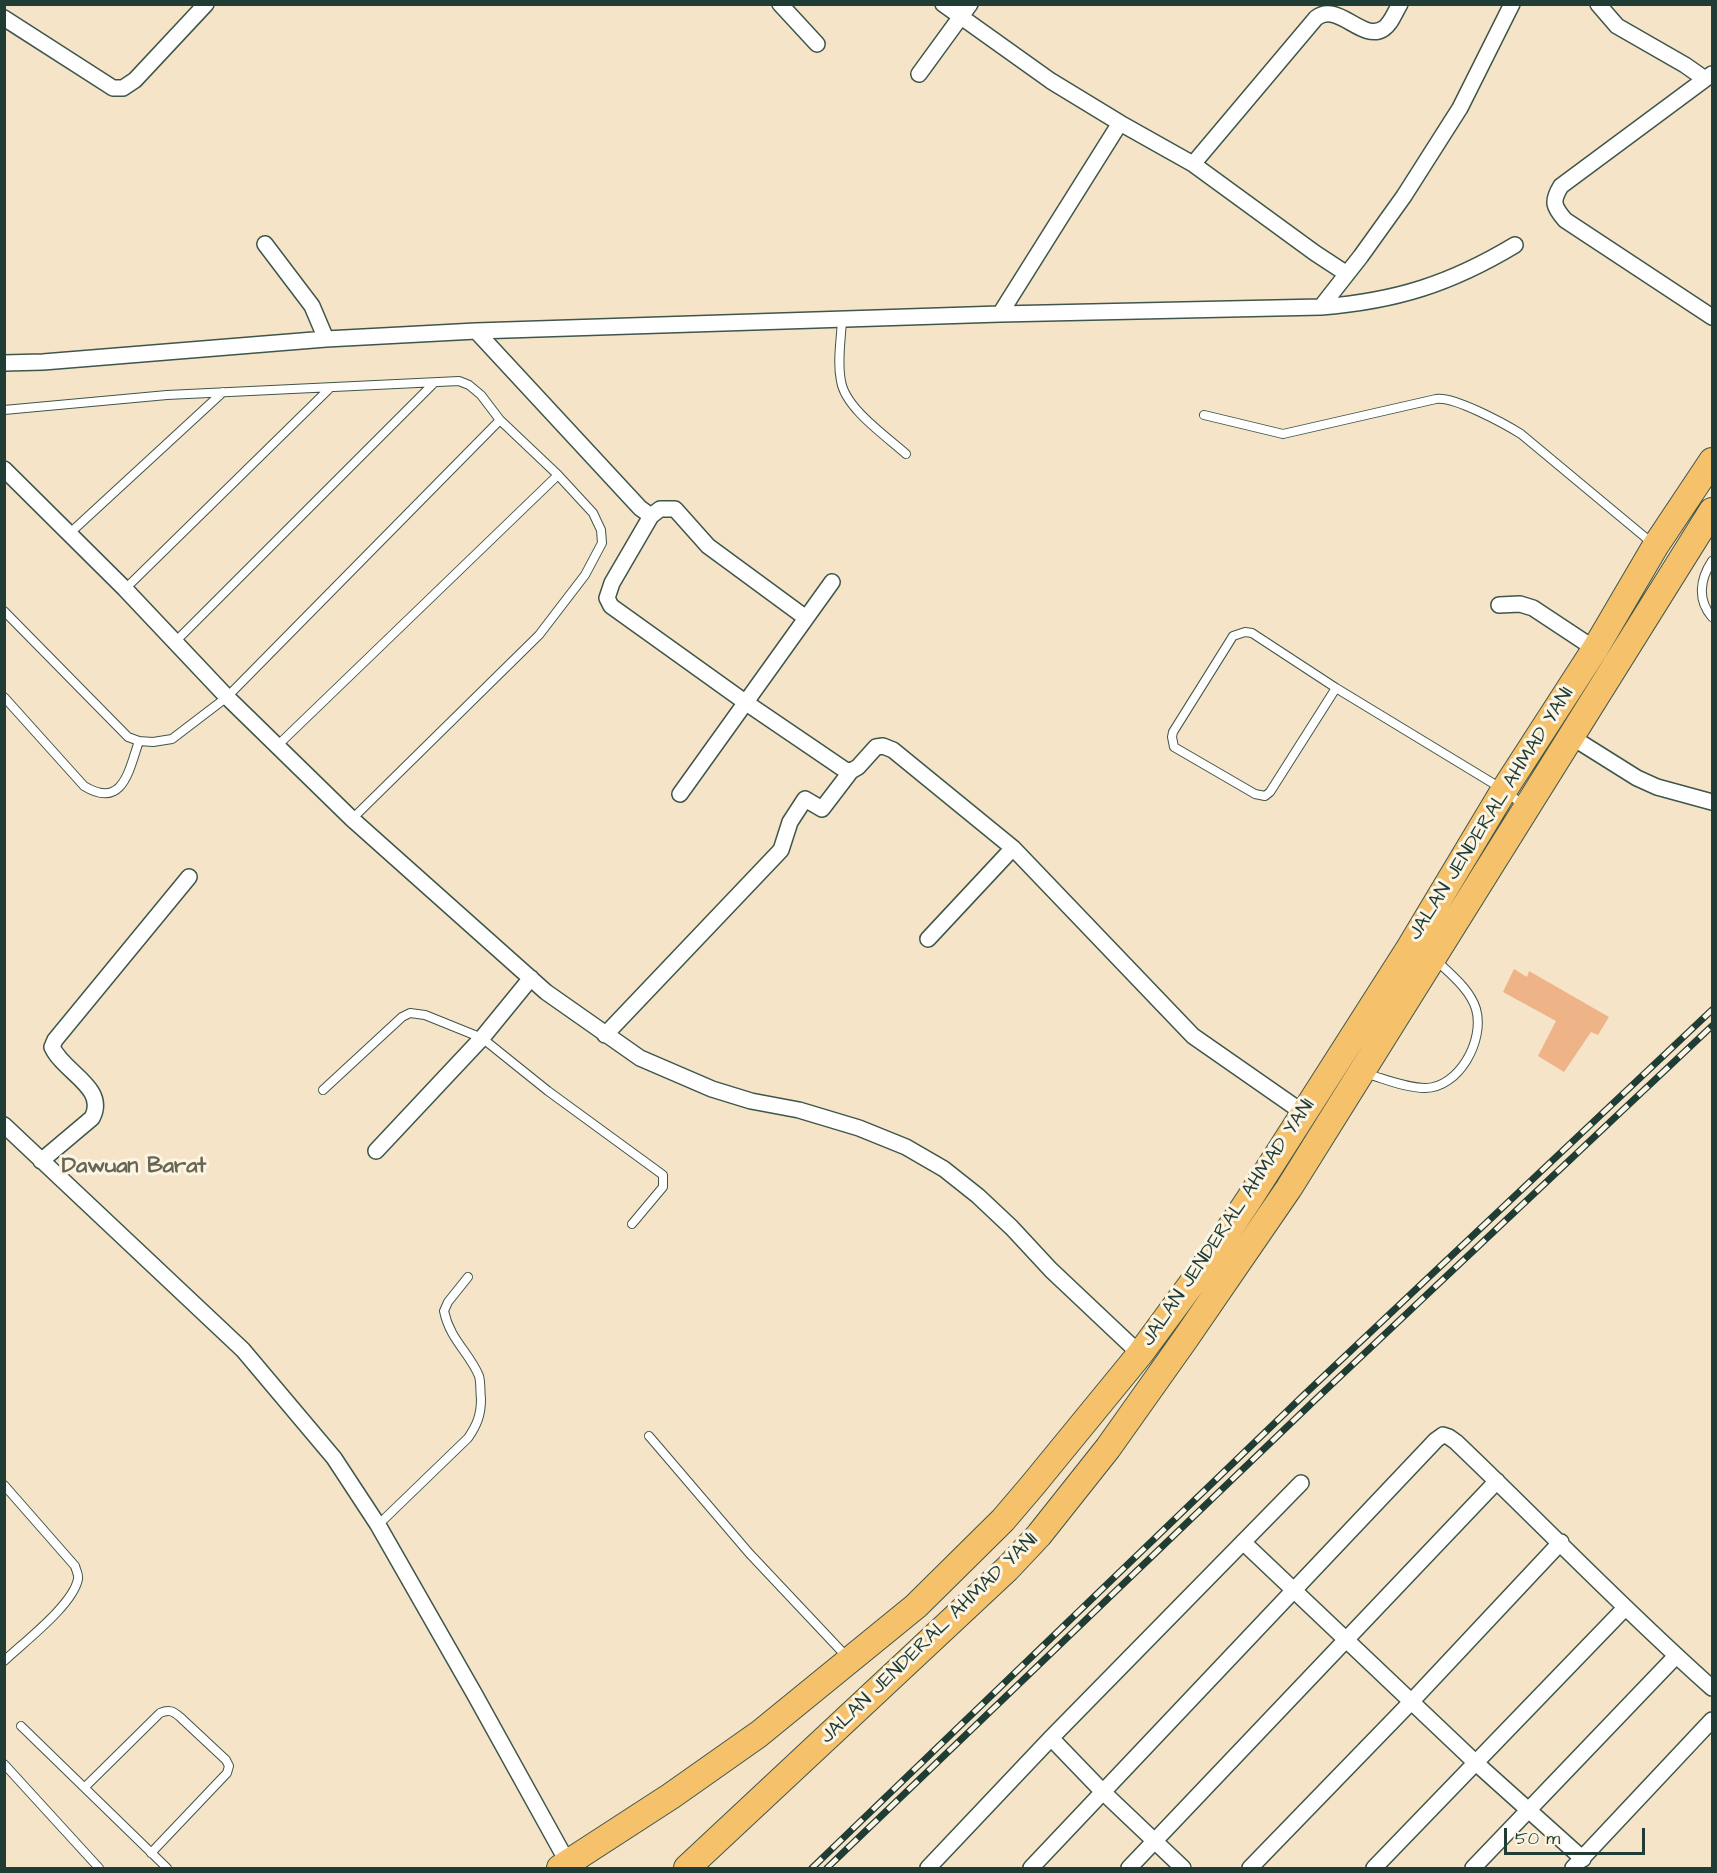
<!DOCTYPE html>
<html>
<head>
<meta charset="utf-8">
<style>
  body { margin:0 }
  #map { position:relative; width:1717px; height:1873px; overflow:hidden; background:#f5e4c8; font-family:"Architects Daughter",sans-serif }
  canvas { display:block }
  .frame { position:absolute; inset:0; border:6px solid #1f3d34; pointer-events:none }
  .scale { position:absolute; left:1504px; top:1828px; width:141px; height:27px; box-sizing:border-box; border:3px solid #1f3d34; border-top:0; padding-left:8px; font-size:18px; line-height:21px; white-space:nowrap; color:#1f3d34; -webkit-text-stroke:4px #fcf5e5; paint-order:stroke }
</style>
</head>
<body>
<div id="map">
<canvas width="1717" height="1873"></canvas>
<div class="frame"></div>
<div class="scale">50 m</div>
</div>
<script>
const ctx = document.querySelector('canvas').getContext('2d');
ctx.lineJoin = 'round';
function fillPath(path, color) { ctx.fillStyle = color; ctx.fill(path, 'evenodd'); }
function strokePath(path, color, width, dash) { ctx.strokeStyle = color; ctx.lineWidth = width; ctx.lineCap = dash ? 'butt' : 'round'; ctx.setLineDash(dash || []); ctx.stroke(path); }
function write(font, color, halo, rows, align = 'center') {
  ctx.font = font + ' "Architects Daughter",sans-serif'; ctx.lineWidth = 6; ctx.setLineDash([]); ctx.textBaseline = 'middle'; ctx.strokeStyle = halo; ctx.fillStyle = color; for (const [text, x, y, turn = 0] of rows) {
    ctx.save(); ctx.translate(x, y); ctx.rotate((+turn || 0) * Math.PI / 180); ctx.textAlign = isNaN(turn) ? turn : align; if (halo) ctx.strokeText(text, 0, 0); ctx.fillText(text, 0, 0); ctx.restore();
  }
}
const building = new Path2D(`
  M1514,969L1527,977L1529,971L1609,1017L1598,1035L1591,1032L1564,1072L1538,1056L1556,1021L1503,992Z`);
const service = new Path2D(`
  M842,320C841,340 837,362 841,381C845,408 886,436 906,454
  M4,410L167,395L459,381L469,385L481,395L500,420L558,475L593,513L601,530L602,543L585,575L539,635L352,819
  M1204,415L1283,434L1436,399C1454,396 1505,424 1521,434L1652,543
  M70,533L223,392
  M1712,561C1700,579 1697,600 1712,617
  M125,589L330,388
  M4,611L128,737L139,741L153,742L172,739L227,697L500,420
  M175,642L434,383
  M1336,688L1270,792L1265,796L1255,794L1174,747L1172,737L1173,732L1233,636L1245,632L1252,633L1336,688L1504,790L1523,805
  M4,697L84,786C123,810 129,770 139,741
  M277,746L558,475
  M1367,1074C1385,1079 1406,1088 1425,1088C1459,1088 1485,1040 1476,1009C1470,989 1450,974 1436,960
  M323,1090L402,1017L410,1013L425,1015L482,1038L548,1091L663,1175V1187L632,1224
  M649,1436L749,1553L847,1657
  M4,1485L75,1566C76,1570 79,1575 78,1579C73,1605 24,1642 4,1661
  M378,1525L468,1438C477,1425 481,1415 481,1399C480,1392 481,1383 479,1376C469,1352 450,1340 444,1311L448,1302L468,1277
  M21,1726L167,1868
  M4,1764L99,1868
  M85,1787L160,1713C169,1709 173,1711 180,1717L226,1760L229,1766L227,1773L151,1853`);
const minor = new Path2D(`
  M780,4L817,44
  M943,4L1051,81L1120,123L1193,164L1315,253L1347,274
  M1598,4L1617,26L1685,65L1705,79
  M4,18L113,88H123L135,80L206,4
  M919,74L970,4
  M1712,74L1561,186C1551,202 1554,207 1565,220L1712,317
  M1193,164L1316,18C1338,1 1362,42 1383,29C1391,24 1395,12 1400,4
  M265,244L312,306L326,339
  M1321,307L1361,256L1404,196L1460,108L1512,4
  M1000,314L1120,123
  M476,331L640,508L651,516L660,509H675L708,546L806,618
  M4,363L43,362L326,339L476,331L1000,314L1321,307C1396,301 1450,284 1515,245
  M4,469L125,589L227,697L352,819L546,992L640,1058L712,1089L751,1101L799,1110L859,1128L906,1147L944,1169L978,1196L1012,1228L1051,1270L1140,1354
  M651,516L612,583L607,598L611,606L745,702L845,770L851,771
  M1499,605L1520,604L1533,608L1595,649
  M1570,736L1637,778L1657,787L1712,802
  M680,794L832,582
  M928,939L1013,848
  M605,1035L781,850L790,822L805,799L822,809L851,771L858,767L876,747L883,746L893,750L1013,848L1193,1036L1305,1114
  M4,1125L243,1350L334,1458L378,1525L475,1695L568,1863
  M376,1151L482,1038L531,978
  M41,1161L92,1118C108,1088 64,1073 52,1047L55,1040L189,877
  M1243,1542L1476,1763L1583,1859
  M1051,1738L1104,1793L1183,1868
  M928,1868L1051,1738L1301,1483
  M1031,1868L1436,1440L1443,1435L1449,1437L1456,1442C1542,1524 1624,1610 1712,1688
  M1129,1868L1497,1481
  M1250,1868L1411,1702L1561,1542
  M1374,1868L1625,1608
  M1473,1868L1676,1656
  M1573,1868L1712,1720`);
const trunk = new Path2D(`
  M560,1868L671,1796L759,1734L916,1606L1003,1520L1032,1486L1140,1354L1204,1267L1248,1201L1410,947L1504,790L1595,649L1656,545L1712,461
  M687,1868L1007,1569L1039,1535L1108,1448L1186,1338L1289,1188L1712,511`);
const rail = new Path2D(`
  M812,1868L1307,1392L1712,1010
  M827,1868L1315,1400L1712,1026`);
const streetNames = [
  ["JALAN JENDERAL AHMAD YANI",1492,814,-58],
  ["JALAN JENDERAL AHMAD YANI",1229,1223,-56],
  ["JALAN JENDERAL AHMAD YANI",930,1639,-44]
];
const quarterNames = [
  ["Dawuan Barat",134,1167]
];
fillPath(building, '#eeb386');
strokePath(service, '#3f564a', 10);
strokePath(minor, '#3f564a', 18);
strokePath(trunk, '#3f564a', 28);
strokePath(service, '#fff', 8);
strokePath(minor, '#fff', 15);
strokePath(trunk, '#f5c16b', 26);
strokePath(rail, '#1f3d34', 7);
strokePath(rail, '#fcf5e5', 4.5, [14]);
write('20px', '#1f3d34', '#fcf5e5', streetNames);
write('bold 22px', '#676651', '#fcf5e5', quarterNames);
</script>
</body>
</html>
